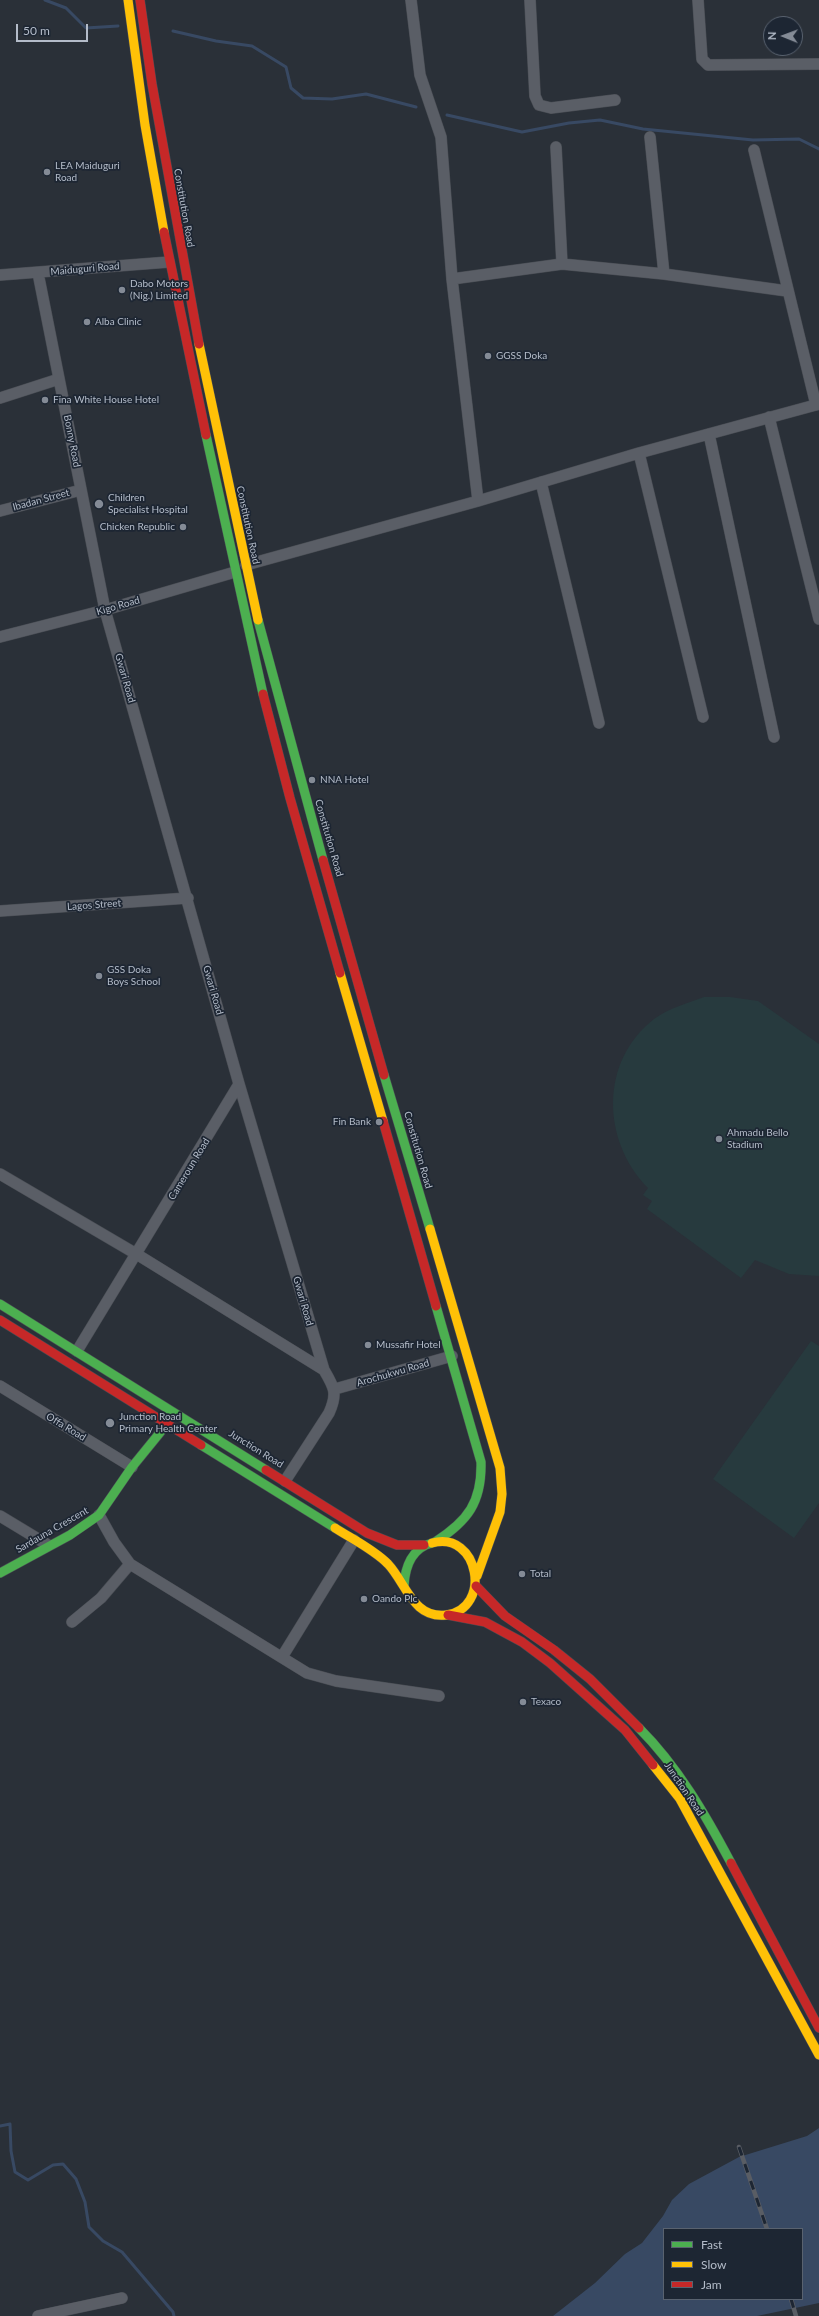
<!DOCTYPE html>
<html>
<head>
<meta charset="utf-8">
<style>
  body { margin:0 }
  #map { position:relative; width:819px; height:2316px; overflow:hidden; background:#2a3038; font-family:Lato,sans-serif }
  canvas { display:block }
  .legend { position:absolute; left:663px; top:2228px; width:140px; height:72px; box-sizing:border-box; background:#1d2633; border:1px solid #59626f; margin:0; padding:5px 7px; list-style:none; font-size:12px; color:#b4bcc9 }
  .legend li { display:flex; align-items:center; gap:8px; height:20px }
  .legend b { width:20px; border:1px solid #59626f }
  .north { position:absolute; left:763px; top:16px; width:40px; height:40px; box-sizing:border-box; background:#1d2633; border:1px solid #59626f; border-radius:50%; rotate:271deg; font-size:11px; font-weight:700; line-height:16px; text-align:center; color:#b4bcc9 }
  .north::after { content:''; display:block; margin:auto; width:14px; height:18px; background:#848b96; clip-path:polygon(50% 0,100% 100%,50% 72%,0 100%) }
  .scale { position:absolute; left:16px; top:24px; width:72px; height:18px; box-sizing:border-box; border:2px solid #b4bcc9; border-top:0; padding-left:5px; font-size:12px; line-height:14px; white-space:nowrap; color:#b4bcc9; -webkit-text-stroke:3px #1d2633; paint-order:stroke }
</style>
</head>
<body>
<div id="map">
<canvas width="819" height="2316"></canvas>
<ul class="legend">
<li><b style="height:5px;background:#4caf50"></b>Fast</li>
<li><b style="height:5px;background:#ffc107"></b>Slow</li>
<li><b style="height:5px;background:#c62828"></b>Jam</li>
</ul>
<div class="north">N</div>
<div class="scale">50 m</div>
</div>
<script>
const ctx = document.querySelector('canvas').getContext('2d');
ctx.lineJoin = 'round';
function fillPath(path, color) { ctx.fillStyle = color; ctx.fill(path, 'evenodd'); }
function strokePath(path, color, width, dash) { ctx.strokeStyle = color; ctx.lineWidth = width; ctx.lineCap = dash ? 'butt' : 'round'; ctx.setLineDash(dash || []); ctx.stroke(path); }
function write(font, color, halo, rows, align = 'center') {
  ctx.font = font + ' Lato,sans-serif'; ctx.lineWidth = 3.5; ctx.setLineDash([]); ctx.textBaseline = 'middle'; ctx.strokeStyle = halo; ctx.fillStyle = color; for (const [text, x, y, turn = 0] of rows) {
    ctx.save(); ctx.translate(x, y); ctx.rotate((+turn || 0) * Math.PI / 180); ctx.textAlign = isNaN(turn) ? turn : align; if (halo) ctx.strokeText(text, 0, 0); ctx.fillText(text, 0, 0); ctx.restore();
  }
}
const green = new Path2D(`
  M704,997H730L758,1001L819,1044V1276L789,1274L755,1260L741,1278L647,1209L652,1201L643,1195L648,1188C602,1141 599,1062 654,1019C669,1008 688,1003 704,997Z
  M811,1341L819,1346V1503L794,1538L713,1479Z`);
const water = new Path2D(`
  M819,2128V2303L757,2316H553L595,2283L625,2254L642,2243L663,2216L672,2200L689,2184L739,2157L807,2136ZM664,2229H802V2299H664Z`);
const stream = new Path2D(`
  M45,0L66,8L86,28L118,26
  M173,31L216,41L252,46L286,67L291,88L303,98L332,99L366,94L416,107
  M447,115L522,132L569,123L600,120L643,129L753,140L799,139L819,149
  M0,2126L10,2124L11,2151L15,2172L28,2180L53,2165L63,2164L76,2179L85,2202L89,2227L103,2241L122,2252L173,2312L174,2316`);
const street = new Path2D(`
  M411,0L420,75L441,137L452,279L478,501
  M530,0L535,96L539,105L551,108L615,100
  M698,0L702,59L708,65L819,64
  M650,137L664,274
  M556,147L562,264
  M754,150L816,405
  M38,273L105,610L239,1084L324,1370C334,1387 338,1393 329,1413L285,1481
  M0,275L169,262
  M452,279L562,264L664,274L787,291
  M0,398L59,379
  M769,417L819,619
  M709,434L774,737
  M639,453L703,717
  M541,482L599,723
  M0,511L81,490
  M246,565L478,501L639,453L819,404
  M0,637L105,610L235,572
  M0,911L188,898
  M0,1174L138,1255L324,1370
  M77,1351L239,1084
  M0,1386L132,1467
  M335,1389L452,1356
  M99,1515L114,1542L130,1564L307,1673L336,1681L439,1696
  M0,1516L48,1545
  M72,1622L101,1598L130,1564
  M282,1657L354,1540
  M38,2316L122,2298`);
const fast = new Path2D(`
  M206,435L263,694
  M258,620L323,860
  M384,1075L430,1229
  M0,1304L266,1470
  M201,1445L335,1528
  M435,1542C468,1521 482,1502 481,1462L436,1306
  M0,1573L70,1535L99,1515L132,1467L167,1424
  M404,1586C405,1567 412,1548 432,1543
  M639,1728C678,1767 705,1814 731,1863`);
const slow = new Path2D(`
  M128,0L145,125L164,232
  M199,344L258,620
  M340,973L383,1121
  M430,1229L500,1468L502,1494L500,1512L477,1576
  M335,1528C352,1539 373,1549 388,1564C406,1583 413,1619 446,1615C493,1609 479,1530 432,1543
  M653,1765L680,1799L819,2055`);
const jam = new Path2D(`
  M140,0L152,84L199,344
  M164,232L206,435
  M263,694L290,798L340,973
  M323,860L384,1075
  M383,1121L436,1306
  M0,1320L201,1445
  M266,1470L367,1533L397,1545H424
  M476,1586L505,1616L554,1650L590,1679L639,1728
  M448,1615L485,1622L522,1642L550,1663L625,1730L653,1765
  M731,1863L819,2028`);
const rail = new Path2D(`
  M739,2147L767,2229
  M791,2299L796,2316`);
const markers = [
  [47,172,4,"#848b96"],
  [122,290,4,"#848b96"],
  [87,322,4,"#848b96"],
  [488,356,4,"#848b96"],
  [45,400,4,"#848b96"],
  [99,504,5,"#848b96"],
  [183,527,4,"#848b96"],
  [312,780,4,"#848b96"],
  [99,976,4,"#848b96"],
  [379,1122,4,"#848b96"],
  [719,1139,4,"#848b96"],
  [368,1345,4,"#848b96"],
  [110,1423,5,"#848b96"],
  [522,1574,4,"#848b96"],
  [364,1599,4,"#848b96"],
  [523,1702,4,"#848b96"]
];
const poiNames = [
  ["LEA Maiduguri",55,166],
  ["Road",55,178],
  ["Dabo Motors",130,284],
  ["(Nig.) Limited",130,296],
  ["Alba Clinic",95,322],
  ["GGSS Doka",496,356],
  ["Fina White House Hotel",53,400],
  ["Children",108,498],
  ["Specialist Hospital",108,510],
  ["Chicken Republic",175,527,"right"],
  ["NNA Hotel",320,780],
  ["GSS Doka",107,970],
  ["Boys School",107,982],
  ["Fin Bank",371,1122,"right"],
  ["Ahmadu Bello",727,1133],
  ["Stadium",727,1145],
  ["Mussafir Hotel",376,1345],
  ["Junction Road",119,1417],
  ["Primary Health Center",119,1429],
  ["Total",530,1574],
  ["Oando Plc",372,1599],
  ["Texaco",531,1702]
];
const streetNames = [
  ["Constitution Road",184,208,80],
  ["Maiduguri Road",85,269,-5],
  ["Bonny Road",72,441,79],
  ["Ibadan Street",41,500,-15],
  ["Constitution Road",248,525,78],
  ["Kigo Road",118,606,-16],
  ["Gwari Road",125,678,74],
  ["Constitution Road",329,838,74],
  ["Lagos Street",94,905,-4],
  ["Gwari Road",213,990,74],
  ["Constitution Road",418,1150,74],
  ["Cameroun Road",189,1169,-59],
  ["Gwari Road",303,1301,74],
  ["Arochukwu Road",393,1373,-16],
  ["Offa Road",66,1427,31],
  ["Junction Road",256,1449,32],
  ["Sardauna Crescent",52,1530,-30],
  ["Junction Road",684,1789,56]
];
fillPath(green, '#273a3e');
fillPath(water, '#384963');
strokePath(stream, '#384963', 3);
strokePath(street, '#484c53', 12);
strokePath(fast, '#484c53', 10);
strokePath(slow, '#484c53', 10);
strokePath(jam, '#484c53', 10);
strokePath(street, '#5a5e66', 11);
strokePath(fast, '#4caf50', 9);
strokePath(slow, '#ffc107', 9);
strokePath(jam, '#c62828', 9);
strokePath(rail, '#595d64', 4.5);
strokePath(rail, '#1d2633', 3, [9]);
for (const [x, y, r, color] of markers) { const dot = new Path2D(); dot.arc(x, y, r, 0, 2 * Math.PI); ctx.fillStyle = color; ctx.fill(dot); strokePath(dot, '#1d2633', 1.5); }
write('10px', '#b4bcc9', '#1d2633', poiNames, 'left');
write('10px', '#b4bcc9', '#1d2633', streetNames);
</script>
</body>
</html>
